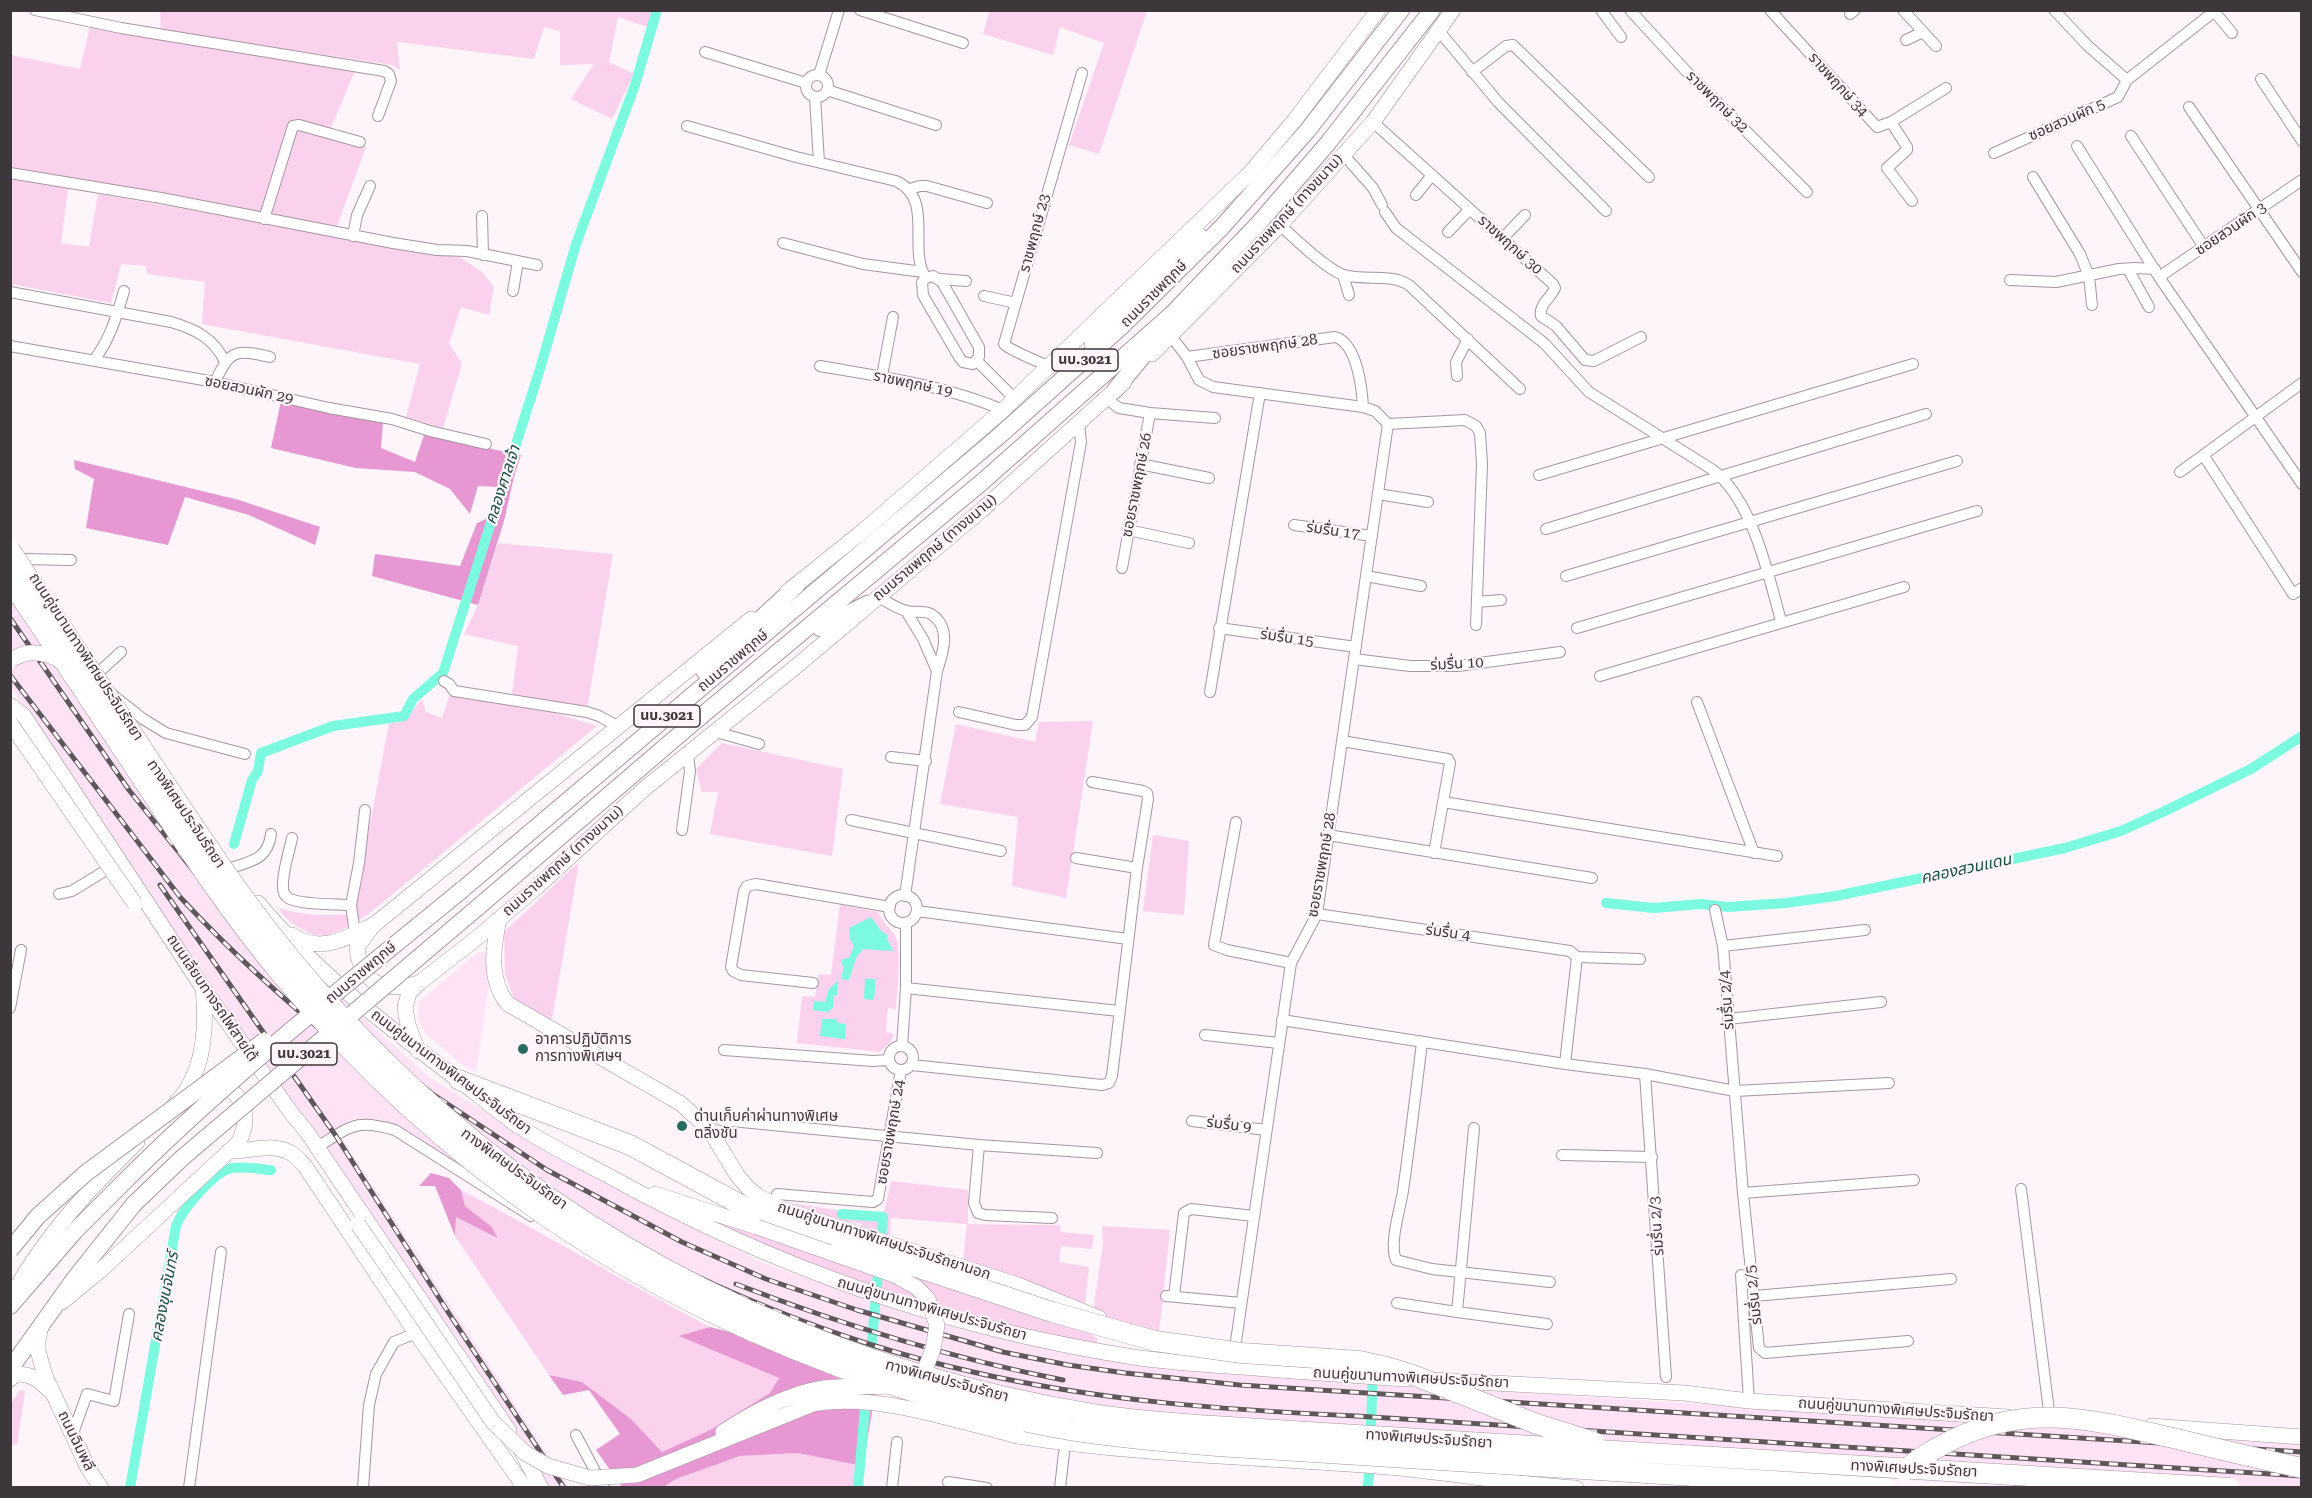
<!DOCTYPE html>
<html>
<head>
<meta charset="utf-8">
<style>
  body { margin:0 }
  #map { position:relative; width:2312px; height:1498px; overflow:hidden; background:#fdf5fa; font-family:"Roboto Serif",serif }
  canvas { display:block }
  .frame { position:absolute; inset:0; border:12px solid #3d363b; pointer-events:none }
</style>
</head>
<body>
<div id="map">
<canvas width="2312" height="1498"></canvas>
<div class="frame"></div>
</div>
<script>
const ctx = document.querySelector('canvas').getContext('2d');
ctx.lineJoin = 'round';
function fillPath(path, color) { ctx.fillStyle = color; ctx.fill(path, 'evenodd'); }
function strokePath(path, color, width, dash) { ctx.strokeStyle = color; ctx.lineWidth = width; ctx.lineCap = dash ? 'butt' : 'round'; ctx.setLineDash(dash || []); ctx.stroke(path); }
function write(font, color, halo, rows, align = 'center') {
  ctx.font = font + ' "Roboto Serif","Noto Sans Thai",serif'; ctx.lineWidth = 4.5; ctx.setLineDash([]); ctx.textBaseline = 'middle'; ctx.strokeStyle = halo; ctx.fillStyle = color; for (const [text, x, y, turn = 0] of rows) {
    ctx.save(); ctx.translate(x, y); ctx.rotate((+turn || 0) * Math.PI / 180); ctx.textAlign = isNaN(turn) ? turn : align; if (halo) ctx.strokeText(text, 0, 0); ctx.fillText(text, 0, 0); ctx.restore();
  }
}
const built = new Path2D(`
  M10,590L312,972L429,1077L584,1173L761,1262L889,1307L963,1330L1123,1361L1213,1372L1417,1386L2301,1442V1487H2025L1258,1441L1087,1426L900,1377L633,1274L400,1128L379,1119H351L336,1130L569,1487H549L374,1221L210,984L11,687Z
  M478,952H490L491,970L476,1071L465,1067L425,1033L418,1018L419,1002Z`);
const green = new Path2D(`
  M990,10L1147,11L1099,154L1069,145L1104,43L1060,27L1053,55L983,34Z
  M160,11H652L647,27L618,17L609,62L634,74L612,119L571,99L594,64L560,65V31L544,27L534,59L397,42L400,70L392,65L161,30Z
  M90,26L355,71L327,137L366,147L336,229L11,169L10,55L80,69Z
  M10,176L68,189L61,243L89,247L98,194L460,257L483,273L494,287L489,315L461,307L449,343L462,364L443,428L406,417L420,364L202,324L205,282L147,274L146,266L121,264L111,303L11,284Z
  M498,543L613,554L587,709L512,695L518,646L464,634L478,605Z
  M450,694L532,706L597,726L366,916C341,929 327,945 300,928C290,922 284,918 279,908C304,916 326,916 353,914L389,723L403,722L422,699L426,712L442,718Z
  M1093,721L1066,898L1012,886L1018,817L940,804L956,724L1035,742L1039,722Z
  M722,743L843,769L832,856L710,834L718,792H702L696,769Z
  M1153,835L1189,841L1184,915L1143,911Z
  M579,862L552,1020L515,1000L505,975L504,932Z
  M840,905L878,912C882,923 894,930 897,940C901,954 897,993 896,1009L888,1008L886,1032L894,1034L892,1040L880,1052L797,1043L802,996L815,997L819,974L831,975Z
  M891,1181L968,1190V1224L1060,1225L1061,1232L1094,1235L1092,1249L1061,1246L1059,1262L1089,1267L1085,1305L963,1261L967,1224L891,1218L889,1248L1083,1327L1098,1340L1095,1347L957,1314L785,1257L696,1216L761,1235L853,1237L862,1224L839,1220L791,1203L883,1217Z
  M461,1190C545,1234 626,1283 710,1327L680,1336L779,1378L770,1393L710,1430L662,1452L631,1419L582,1382L549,1375L455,1236L456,1217L496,1238L492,1227L465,1206Z
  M1102,1226L1170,1230L1159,1333L1126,1327L1093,1312L1103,1244Z
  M20,1390L25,1391L17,1445L11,1444V1403Z
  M798,1453L863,1466L860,1487L664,1488L676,1479L740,1456Z`);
const forest = new Path2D(`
  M281,401L383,422L381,448L415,462L424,435L521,455L514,477L504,521L478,605L372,576L375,554L460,566L477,523L488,518L497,487L478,486L470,514L450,489L415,472L356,468L271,448Z
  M74,460L239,500L320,527L315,545L249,515L185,497L168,545L86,528L94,479L75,469Z
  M431,1173L449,1178L461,1190L465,1206L492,1227L497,1238L456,1217L455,1236L435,1186H419Z
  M710,1327L741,1335L875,1394L863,1466L798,1453L740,1456L676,1479L664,1487H622L596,1450L620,1434L589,1390L563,1395L549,1375L582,1382L631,1419L662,1452L710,1430L770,1393L779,1378L679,1336Z`);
const water = new Path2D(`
  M871,917L882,932L888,935L887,939L893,951L863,949L856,958L849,980L841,979L844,967L841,963L843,959L849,958L854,946L850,939L849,928Z
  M865,979H876L874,1000L864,999Z
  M838,981L837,995L834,996L833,1008L828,1012L813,1010L814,1001L825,1002L829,989Z
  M822,1019H836L838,1023L846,1024L845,1039L820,1036Z`);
const canal = new Path2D(`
  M234,844L252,780L258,771L261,753L333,726L404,716L413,699L443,673L540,369L576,244L635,85L657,10
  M1606,903L1654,908L1701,904L1728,907L1786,903L1836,896L2065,848L2121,831L2165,811L2251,769L2302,736
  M842,1214L883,1217L880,1247
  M870,1361L879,1263
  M130,1488L176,1226C182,1210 214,1171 232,1168C244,1166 259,1169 271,1170
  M858,1488L866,1397
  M1367,1488L1369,1477L1373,1371`);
const street = new Path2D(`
  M35,10L121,28L384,71L389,74L391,81L378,116
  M860,10L963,43
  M1601,10L1621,37
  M1630,10L1686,71L1807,192
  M1770,10L1877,127L1891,122L1946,88
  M1903,10L1936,46
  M2054,10L2088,46L2127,80
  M2214,11L2232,33
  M1850,14L1855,10
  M1439,31L1498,102L1606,211
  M1906,40L1923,32
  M705,52L806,83
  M1472,72L1506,46L1513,45L1649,177
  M819,75L839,10
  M806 86a11 11 0 1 1 22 0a11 11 0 1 1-22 0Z
  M2261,79L2302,141
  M827,90L936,125
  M815,97L819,162
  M2189,107L2302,272
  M1373,122L1553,284L1555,288C1551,298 1539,304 1541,316L1556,326L1585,360L1594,361L1641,337
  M1891,122L1907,147V150L1887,168L1912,201
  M687,126L796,157L896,181C935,199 907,249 926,278
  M2131,136L2204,247
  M2077,146L2159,277L2302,484
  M1994,153L2118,97L2127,80L2216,10
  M1343,154L1373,188L1382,205
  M10,173L161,198L393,243L437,250L467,251L537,265
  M2033,177L2080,254L2089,276L2092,305
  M910,189L920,186H927L987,203
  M1416,195L1432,175
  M1385,212L1396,228L1544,343L1589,392L1713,470C1753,501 1768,574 1781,621
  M482,216L483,255
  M264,219L293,126L299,125L360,142
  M1280,225C1294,238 1327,270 1344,275C1365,281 1390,273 1409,285L1520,389
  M1448,232L1470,209
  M353,236L357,215L370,186
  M1502,239L1525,215
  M783,243L863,264L923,272
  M2128,269L2149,307
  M1343,275L1349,295
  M933,276L942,282L979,347V357L973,364L963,362L959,357L923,295L922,282L926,278Z
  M2159,277L2302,180
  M940,279L966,281
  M2010,280L2056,282L2119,269L2134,268L2155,269
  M513,291L518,261
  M10,292L171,322C195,329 214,338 225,362
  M984,296L1016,303
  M1171,336L1187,357
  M1335,337C1357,343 1362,388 1363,407L1213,387L1199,380L1187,357Z
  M10,346L215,382L329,408L392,419L430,431L486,444
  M94,360C110,340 117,315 124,291
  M977,361L1015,399
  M820,366C882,377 945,385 1003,410
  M1049,367C1037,360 1012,352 1004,344L1082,73
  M882,376L893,317
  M1457,376L1456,362L1468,339
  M215,382C230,350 235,349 270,357
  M1107,399L1119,408L1150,413L1122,568
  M1150,413L1215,418
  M1388,424L1465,420L1476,426L1480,433L1482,464L1476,625
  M2204,456L2293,594L2302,588
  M1140,464L1209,478
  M2180,472L2302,383
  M1539,475L1913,364
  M1378,494L1428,502
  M1294,525L1372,536
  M1546,529L1926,414
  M1128,530L1189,543
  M22,559L71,560
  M1366,576L1421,586
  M1566,576L1957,461
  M877,596C886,601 897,609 907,611C915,613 924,610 931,614C952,627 943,653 937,671L905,896
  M1477,602L1501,600
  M906,611L923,639L937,671
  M1219,628L1356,647
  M1577,628L1977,511
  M1354,659L1410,666H1458L1560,652
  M98,673L121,652
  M1600,676L1904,587
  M444,681L449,684L454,691L587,712L599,716L619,727
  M1210,692L1260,393
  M114,696L143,719L166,733L245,754
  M1697,702L1754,853
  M959,712L1016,725H1025L1032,717L1081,442L1079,424
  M716,732L759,744
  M1342,741L1448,759L1450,763L1434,853
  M891,757L926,761
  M1443,802L1777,856
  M851,820L1001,851
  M1236,822L1214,945L1227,950L1291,963
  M682,830L690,771L688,755
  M1328,835L1592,878
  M292,838C289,853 282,872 283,888C283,893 286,897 290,899C305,905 334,904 351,905
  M1076,858L1137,868
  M231,868C252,861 268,859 271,834
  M59,894L72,891L116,864
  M889 909a14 14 0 1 1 28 0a14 14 0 1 1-28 0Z
  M1715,910L1723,946L1743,1193L1759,1348L1765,1353L1908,1341
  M917,911L1128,939
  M1317,914L1570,951L1577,957
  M355,934L351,905L359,863L365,810
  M1723,946L1865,930
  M1577,957L1640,959
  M813,983L741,975L733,971L731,967L744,891L747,886L756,884L890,907
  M906,988L1119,1011
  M10,1008L21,950
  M1728,1019L1881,1002
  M1282,1020L1565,1064L1645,1074L1735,1091L1889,1083
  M1205,1035L1279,1043
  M1422,1042C1416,1092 1410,1141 1403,1191C1400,1210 1389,1243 1396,1260L1432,1269L1550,1282
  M902,1046L906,988V923
  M889 1058a12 12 0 1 1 24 0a12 12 0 1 1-24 0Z
  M724,1050L873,1061L889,1060
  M1565,1064L1577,957
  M912,1065L1102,1085L1109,1083L1112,1076L1137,868L1148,799L1147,793L1143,791L1092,782
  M1645,1074L1666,1377
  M721,1120L979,1145L1097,1153
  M1192,1121L1266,1130
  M979,1145L974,1203L978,1213L985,1215L1052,1218
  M317,1147C351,1127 354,1118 395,1130L531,1216
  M1562,1155L1652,1157
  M2021,1189L2050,1419
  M1743,1193L1914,1180
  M777,1194L873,1202L878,1199L901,1070
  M1741,1275L1749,1401
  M1166,1296L1241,1303
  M1174,1296L1184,1213L1191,1209L1254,1216
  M1754,1296L1951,1279
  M1397,1303L1457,1312L1474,1128
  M1457,1312L1547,1324
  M1234,1355L1291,963L1317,914L1388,424L1375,411L1363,407
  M73,1433L87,1394L114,1401L129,1314
  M576,1435L604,1488
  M948,1482L987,1488
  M189,1488L221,1252
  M363,1488L369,1405L376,1374L394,1342L416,1333
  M892,1488L897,1442
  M1060,1488L1064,1453`);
const secondary = new Path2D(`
  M1092,344L1200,236
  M1152,354L1280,225L1373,122L1453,10
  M787,592L863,531L1003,410L1250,173L1294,121L1378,10
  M10,705L24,716L203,988L292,1114L307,1132L509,1431V1435
  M258,903C315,971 385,1025 456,1078C476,1093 496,1110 517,1125C545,1144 577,1159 607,1175C775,1268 943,1327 1133,1357C1173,1363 1214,1365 1255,1368C1306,1372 1357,1376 1409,1379
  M499,919C493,948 488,980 508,1004L680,1103L709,1129L737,1175L748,1188L758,1196L785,1210L1018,1285L1099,1318
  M373,926L357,947C360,986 386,992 419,983
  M292,935C321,955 348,937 375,924L751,619
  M418,1051L408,1025L405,1007L409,993L419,983L477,938L538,886L644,789L799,664L984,508L1124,382
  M175,1104C205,1074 207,1027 203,988
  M229,1151C251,1152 270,1142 291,1153C296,1156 301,1162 305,1166L416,1333L525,1488
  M655,1194L757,1227
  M10,1297C20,1283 28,1267 38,1254C66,1213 102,1177 137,1142
  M62,1302L102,1269L238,1143C252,1118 245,1090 214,1084
  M41,1326L38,1340V1351L45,1376L88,1468L101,1488
  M10,1379L16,1374C32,1374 38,1379 49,1390
  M1436,1380L1684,1393L1749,1401L2008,1417
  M2151,1426L2302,1437
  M1018,1436C1138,1455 1256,1457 1376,1466C1443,1471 1509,1484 1576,1488
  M520,1448L541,1488`);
const primary = new Path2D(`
  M1115,390L1158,338
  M820,628L867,604
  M704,671L797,585
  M463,889L998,437L1122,326L1222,227L1308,130L1401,10
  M477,908L687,728L982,482L1172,314L1259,223L1328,143L1432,10
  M10,1306L75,1231L119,1187
  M10,1369L75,1278L134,1204`);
const highway = new Path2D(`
  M459,1080L630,1145L745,1207L841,1242`);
const rail = new Path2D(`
  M10,618L129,790L201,880L267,950L341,1020L431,1093L547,1170L682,1242L766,1279L857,1310L1003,1352L1068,1365L1125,1373L1240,1385L2302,1452
  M10,675L180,897C238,960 301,1014 366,1068C407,1101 449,1135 493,1165C515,1180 539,1192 562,1205C689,1280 829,1340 973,1372C1099,1401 1227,1410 1356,1416L2302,1476
  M160,885L336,1136L448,1312L564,1488
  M468,1137L536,1181
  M736,1284C842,1325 951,1358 1063,1380`);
const secondaryBridge = new Path2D(`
  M10,661C28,647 49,653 66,664
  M10,723L135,904
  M358,1224L493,1422L525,1453L548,1466L590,1478L637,1475L813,1404C875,1392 956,1421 1018,1436
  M757,1227L894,1275L916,1287L928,1299L937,1325L933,1349L922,1377L913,1380
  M723,1432C750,1414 785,1396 817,1389C840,1384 864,1388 887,1386`);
const primaryBridge = new Path2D(`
  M119,1187C226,1079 346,985 463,889
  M134,1204L182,1158L477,908
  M10,1250L38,1216L86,1173L264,1041`);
const highwayBridge = new Path2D(`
  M10,550C61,626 111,701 161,777C190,820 218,864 249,905C305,981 371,1052 442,1114C623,1273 856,1376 1093,1414C1148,1423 1205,1425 1260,1429C1351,1435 1441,1440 1532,1446C1764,1461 1997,1474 2230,1488
  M10,581C57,650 103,720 149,789C190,852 232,916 281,974C445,1168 639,1300 880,1381C942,1401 1005,1419 1069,1430C1118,1438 1168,1442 1217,1446L1884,1488
  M841,1242L1052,1312L1155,1341L1242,1353L1360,1361L1387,1367L1413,1375L1537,1424L1594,1442
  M1904,1471C1919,1457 1936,1448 1954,1439C2032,1401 2097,1421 2177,1439C2218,1449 2260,1459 2302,1468`);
const markers = [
  [523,1049,6,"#276c5f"],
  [682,1126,6,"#276c5f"]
];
const shields = [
  [1085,360,66],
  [667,716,66],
  [304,1054,66]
];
const shieldNames = [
  ["นบ.3021",1085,360],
  ["นบ.3021",667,716],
  ["นบ.3021",304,1054]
];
const streetNames = [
  ["ราชพฤกษ์ 34",1838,85,48],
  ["ราชพฤกษ์ 32",1717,102,45],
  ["ซอยสวนผัก 5",2067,120,-24],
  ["ถนนราชพฤกษ์ (ทางขนาน)",1287,214,-47],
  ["ซอยสวนผัก 3",2231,229,-34],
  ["ราชพฤกษ์ 23",1035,233,-75],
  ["ราชพฤกษ์ 30",1510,245,42],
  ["ถนนราชพฤกษ์",1154,294,-45],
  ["ซอยราชพฤกษ์ 28",1265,347,-8],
  ["ราชพฤกษ์ 19",913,384,12],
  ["ซอยสวนผัก 29",249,390,12],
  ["ซอยราชพฤกษ์ 26",1137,485,-79],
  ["ร่มรื่น 17",1333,531,8],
  ["ถนนราชพฤกษ์ (ทางขนาน)",935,548,-40],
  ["ร่มรื่น 15",1287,638,8],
  ["ถนนคู่ขนานทางพิเศษประจิมรัถยา",86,657,57],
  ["ถนนราชพฤกษ์",733,661,-40],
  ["ร่มรื่น 10",1457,664,-3],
  ["ทางพิเศษประจิมรัถยา",186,814,56],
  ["ถนนราชพฤกษ์ (ทางขนาน)",563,861,-42],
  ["ซอยราชพฤกษ์ 28",1322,865,-80],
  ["ร่มรื่น 4",1448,933,8],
  ["ถนนราชพฤกษ์",361,973,-40],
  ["ถนนเลียบทางรถไฟสายใต้",212,998,56],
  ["ร่มรื่น 2/4",1727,1000,-94],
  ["ถนนคู่ขนานทางพิเศษประจิมรัถยา",451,1072,37],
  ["ร่มรื่น 9",1229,1125,7],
  ["ซอยราชพฤกษ์ 24",891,1132,-80],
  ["ทางพิเศษประจิมรัถยา",514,1169,36],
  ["ร่มรื่น 2/3",1657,1226,-94],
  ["ถนนคู่ขนานทางพิเศษประจิมรัถยานอก",884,1241,18],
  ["ร่มรื่น 2/5",1754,1295,-96],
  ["ถนนคู่ขนานทางพิเศษประจิมรัถยา",932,1309,16],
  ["ถนนคู่ขนานทางพิเศษประจิมรัถยา",1411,1378,3],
  ["ทางพิเศษประจิมรัถยา",947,1381,15],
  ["ถนนคู่ขนานทางพิเศษประจิมรัถยา",1896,1410,4],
  ["ทางพิเศษประจิมรัถยา",1429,1439,4],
  ["ถนนฉิมพลี",76,1441,64],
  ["ทางพิเศษประจิมรัถยา",1914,1469,3]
];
const poiNames = [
  ["อาคารปฏิบัติการ",535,1040],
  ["การทางพิเศษฯ",535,1057],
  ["ด่านเก็บค่าผ่านทางพิเศษ",694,1117],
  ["ตลิ่งชัน",694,1134]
];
const waterNames = [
  ["คลองศาลเจ้า",503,485,-72],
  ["คลองสวนแดน",1966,869,-12],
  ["คลองขุนจันทร์",165,1297,-79]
];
fillPath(built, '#fde3f5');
fillPath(green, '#fad2ee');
fillPath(forest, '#e798d2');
fillPath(water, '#7cfae0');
strokePath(canal, '#7cfae0', 10);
strokePath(street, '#a695a1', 12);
strokePath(secondary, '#a695a1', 16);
strokePath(primary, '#a695a1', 18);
strokePath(highway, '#a695a1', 21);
strokePath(street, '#fff', 10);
strokePath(secondary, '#fff', 15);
strokePath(primary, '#fff', 16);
strokePath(highway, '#fff', 20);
strokePath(rail, '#5e575c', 5);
strokePath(rail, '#fdf5fa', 3, [9]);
strokePath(secondaryBridge, '#a695a1', 16, []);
strokePath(primaryBridge, '#a695a1', 18, []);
strokePath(highwayBridge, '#a695a1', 21, []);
strokePath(secondaryBridge, '#fff', 15);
strokePath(primaryBridge, '#fff', 16);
strokePath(highwayBridge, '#fff', 20);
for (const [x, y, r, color] of markers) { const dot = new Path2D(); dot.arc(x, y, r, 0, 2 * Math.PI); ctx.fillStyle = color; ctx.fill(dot); strokePath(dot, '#fdf5fa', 2); }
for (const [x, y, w] of shields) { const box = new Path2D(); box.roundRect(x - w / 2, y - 11, w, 22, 4.5); ctx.fillStyle = '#fdf5fa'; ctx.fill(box); strokePath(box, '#3d363b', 1.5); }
write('bold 14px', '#3d363b', null, shieldNames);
write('15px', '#3d363b', '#fdf5fa', streetNames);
write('15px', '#3d363b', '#fdf5fa', poiNames, 'left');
write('italic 16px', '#195045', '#fdf5fa', waterNames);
</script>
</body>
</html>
